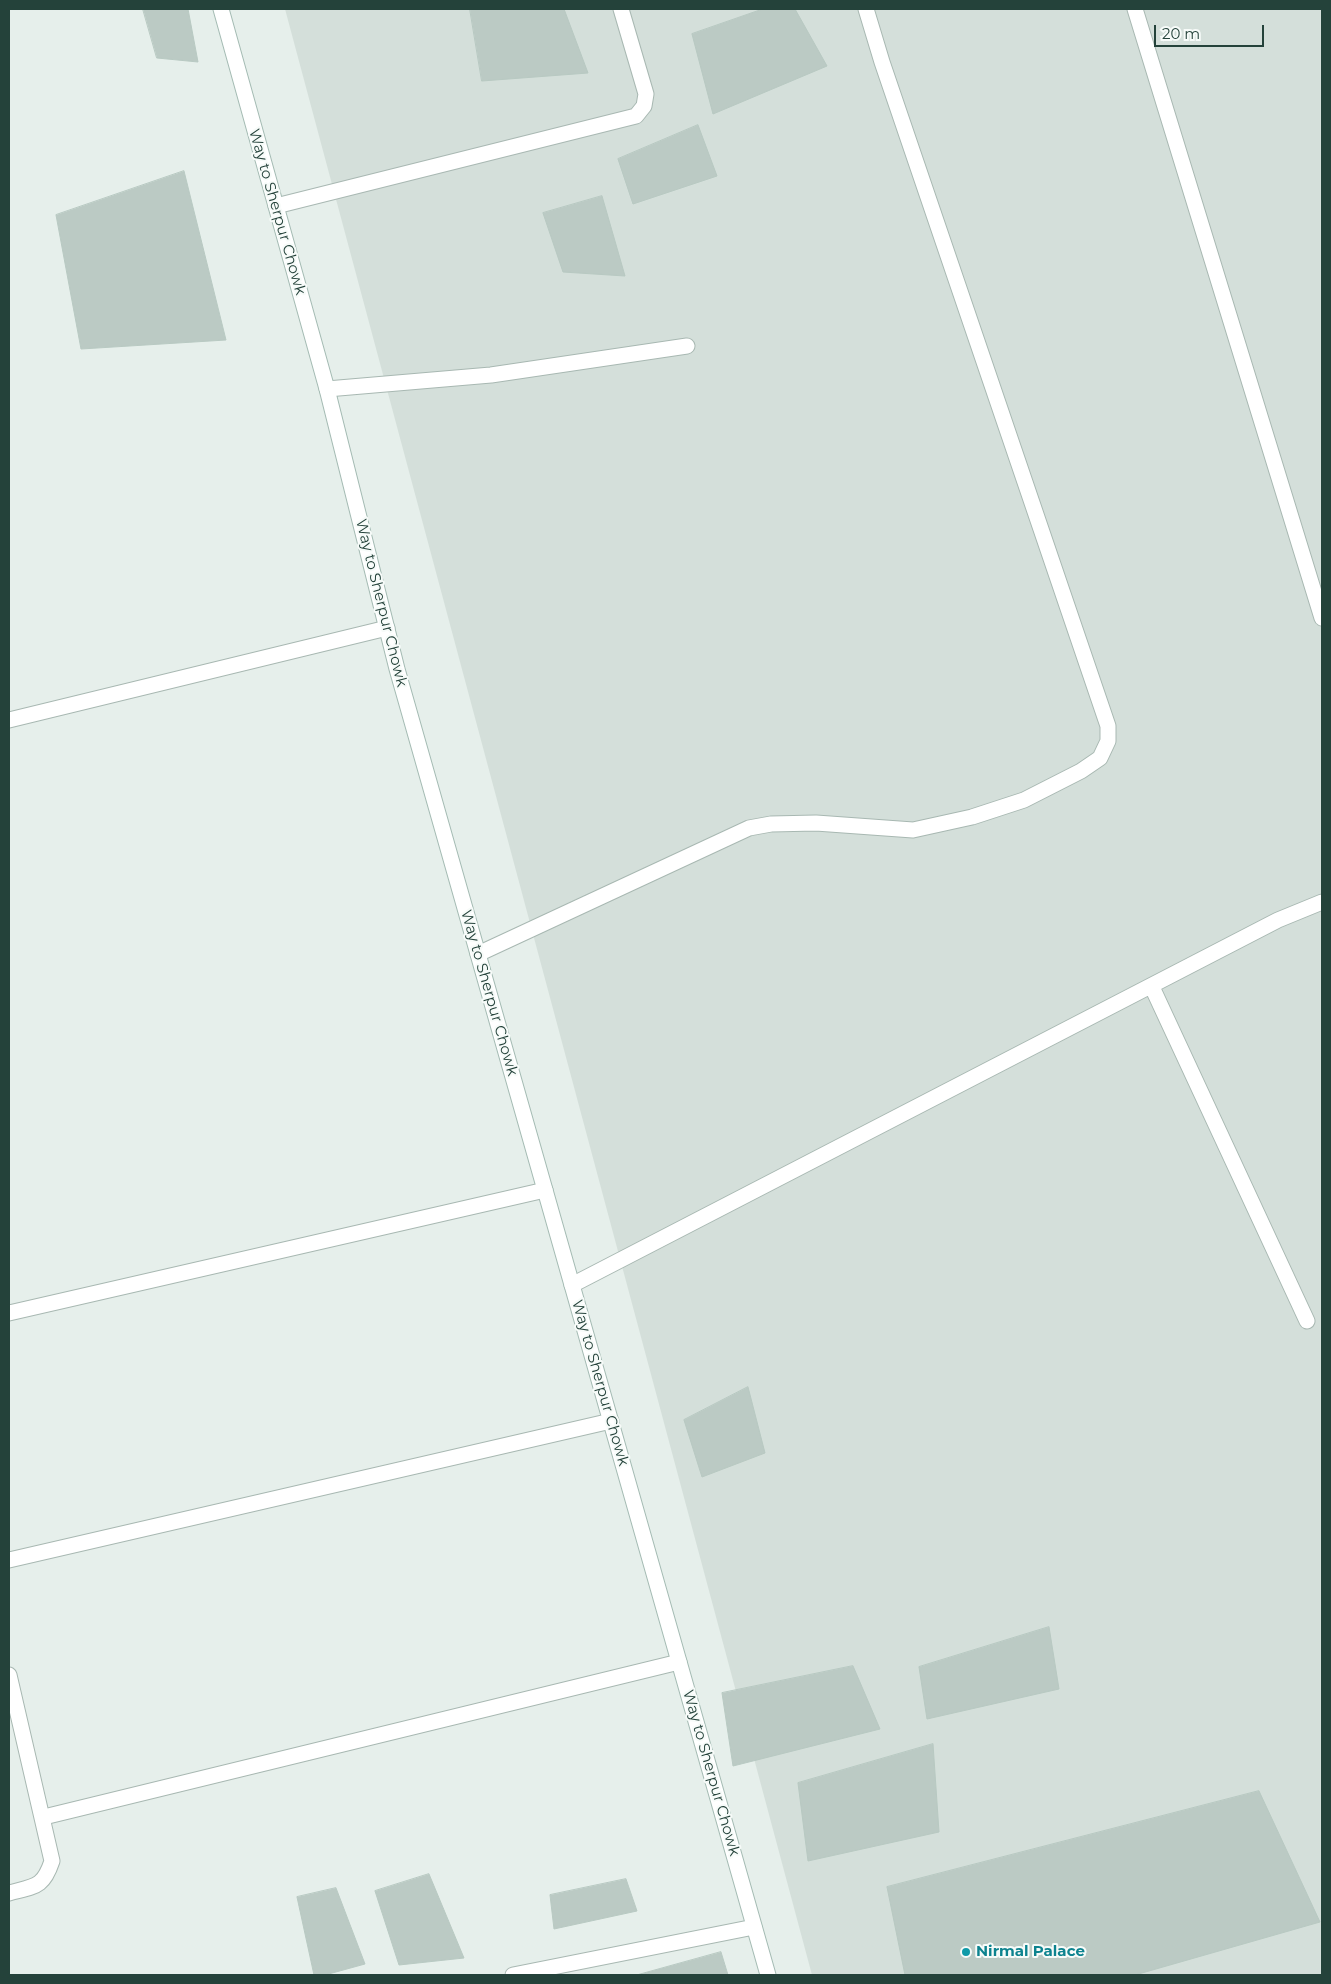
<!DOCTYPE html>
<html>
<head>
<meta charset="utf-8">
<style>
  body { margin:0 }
  #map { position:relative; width:1331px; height:1984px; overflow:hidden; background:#e6efeb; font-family:Montserrat,sans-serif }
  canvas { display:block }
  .frame { position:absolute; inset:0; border:10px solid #24423a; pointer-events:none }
  .scale { position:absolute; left:1154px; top:25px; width:110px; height:22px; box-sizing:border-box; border:2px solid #24423a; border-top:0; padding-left:6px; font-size:15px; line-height:18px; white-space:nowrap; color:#24423a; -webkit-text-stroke:4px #f7fbf9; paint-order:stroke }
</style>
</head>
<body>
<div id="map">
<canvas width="1331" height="1984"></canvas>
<div class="frame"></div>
<div class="scale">20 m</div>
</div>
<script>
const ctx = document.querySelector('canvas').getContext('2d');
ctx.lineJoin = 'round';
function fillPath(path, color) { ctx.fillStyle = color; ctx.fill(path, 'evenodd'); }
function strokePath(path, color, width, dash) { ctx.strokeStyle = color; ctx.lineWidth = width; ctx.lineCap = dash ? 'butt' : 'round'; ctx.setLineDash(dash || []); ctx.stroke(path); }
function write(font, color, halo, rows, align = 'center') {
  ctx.font = font + ' Montserrat,sans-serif'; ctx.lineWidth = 4; ctx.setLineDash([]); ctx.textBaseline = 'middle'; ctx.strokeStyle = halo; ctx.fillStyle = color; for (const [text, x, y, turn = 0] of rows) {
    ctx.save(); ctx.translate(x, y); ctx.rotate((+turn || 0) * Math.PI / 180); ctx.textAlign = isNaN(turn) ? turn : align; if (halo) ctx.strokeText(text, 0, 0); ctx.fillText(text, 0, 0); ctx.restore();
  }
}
const built = new Path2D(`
  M285,9H1322V1975H812Z`);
const building = new Path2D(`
  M143,9H188L198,62L157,58Z
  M470,9H564L588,73L482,81Z
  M763,9H795L827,66L713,114L692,34Z
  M698,125L717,176L633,204L618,159Z
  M184,171L226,340L81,349L56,215Z
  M602,196L625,276L563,272L543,213Z
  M748,1387L765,1453L702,1477L684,1420Z
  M1049,1627L1059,1689L927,1719L919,1667Z
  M853,1666L880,1729L733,1766L722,1693Z
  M933,1744L939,1832L808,1861L798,1783Z
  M1259,1791L1320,1922L1135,1975H905L887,1887Z
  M429,1874L464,1958L399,1965L375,1891Z
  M626,1879L637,1911L554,1929L550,1895Z
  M336,1888L365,1964L325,1975H314L297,1897Z
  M721,1952L728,1975H637Z`);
const lane = new Path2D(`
  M1135,9L1322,618
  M276,206L636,116L644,106L646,94L621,9
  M327,389L491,375L687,346
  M478,954L749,828L771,824L816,823L913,830L972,817L1024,800L1081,771L1100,758L1108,741V726L882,62L866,9
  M1152,987L1307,1321
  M572,1285L1278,920L1322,902`);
const street = new Path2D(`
  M9,720L387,628
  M9,1313L545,1190
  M9,1560L611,1421
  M9,1675L52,1861C43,1888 35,1886 9,1893
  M44,1817L679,1662
  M513,1975L754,1927`);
const secondary = new Path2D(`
  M221,9L327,389L397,669L768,1975`);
const markers = [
  [966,1952,5,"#0f9aa8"]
];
const streetNames = [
  ["Way to Sherpur Chowk",277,212,74],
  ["Way to Sherpur Chowk",381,603,76],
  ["Way to Sherpur Chowk",489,993,74],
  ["Way to Sherpur Chowk",600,1383,74],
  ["Way to Sherpur Chowk",711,1773,74]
];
const cultureNames = [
  ["Nirmal Palace",976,1952]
];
fillPath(built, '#d4dfda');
fillPath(building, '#bbcac4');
strokePath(building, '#b8c9c2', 1);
strokePath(lane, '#a8b8b2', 17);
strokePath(street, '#a8b8b2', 17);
strokePath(secondary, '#a4bbb3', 17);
strokePath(lane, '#fff', 15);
strokePath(street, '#fff', 15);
strokePath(secondary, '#fff', 15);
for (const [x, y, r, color] of markers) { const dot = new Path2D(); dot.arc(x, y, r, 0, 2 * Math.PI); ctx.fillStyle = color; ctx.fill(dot); strokePath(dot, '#f7fbf9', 2); }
write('15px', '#24423a', '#f7fbf9', streetNames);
write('bold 15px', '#0d838f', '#f7fbf9', cultureNames, 'left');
</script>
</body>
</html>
